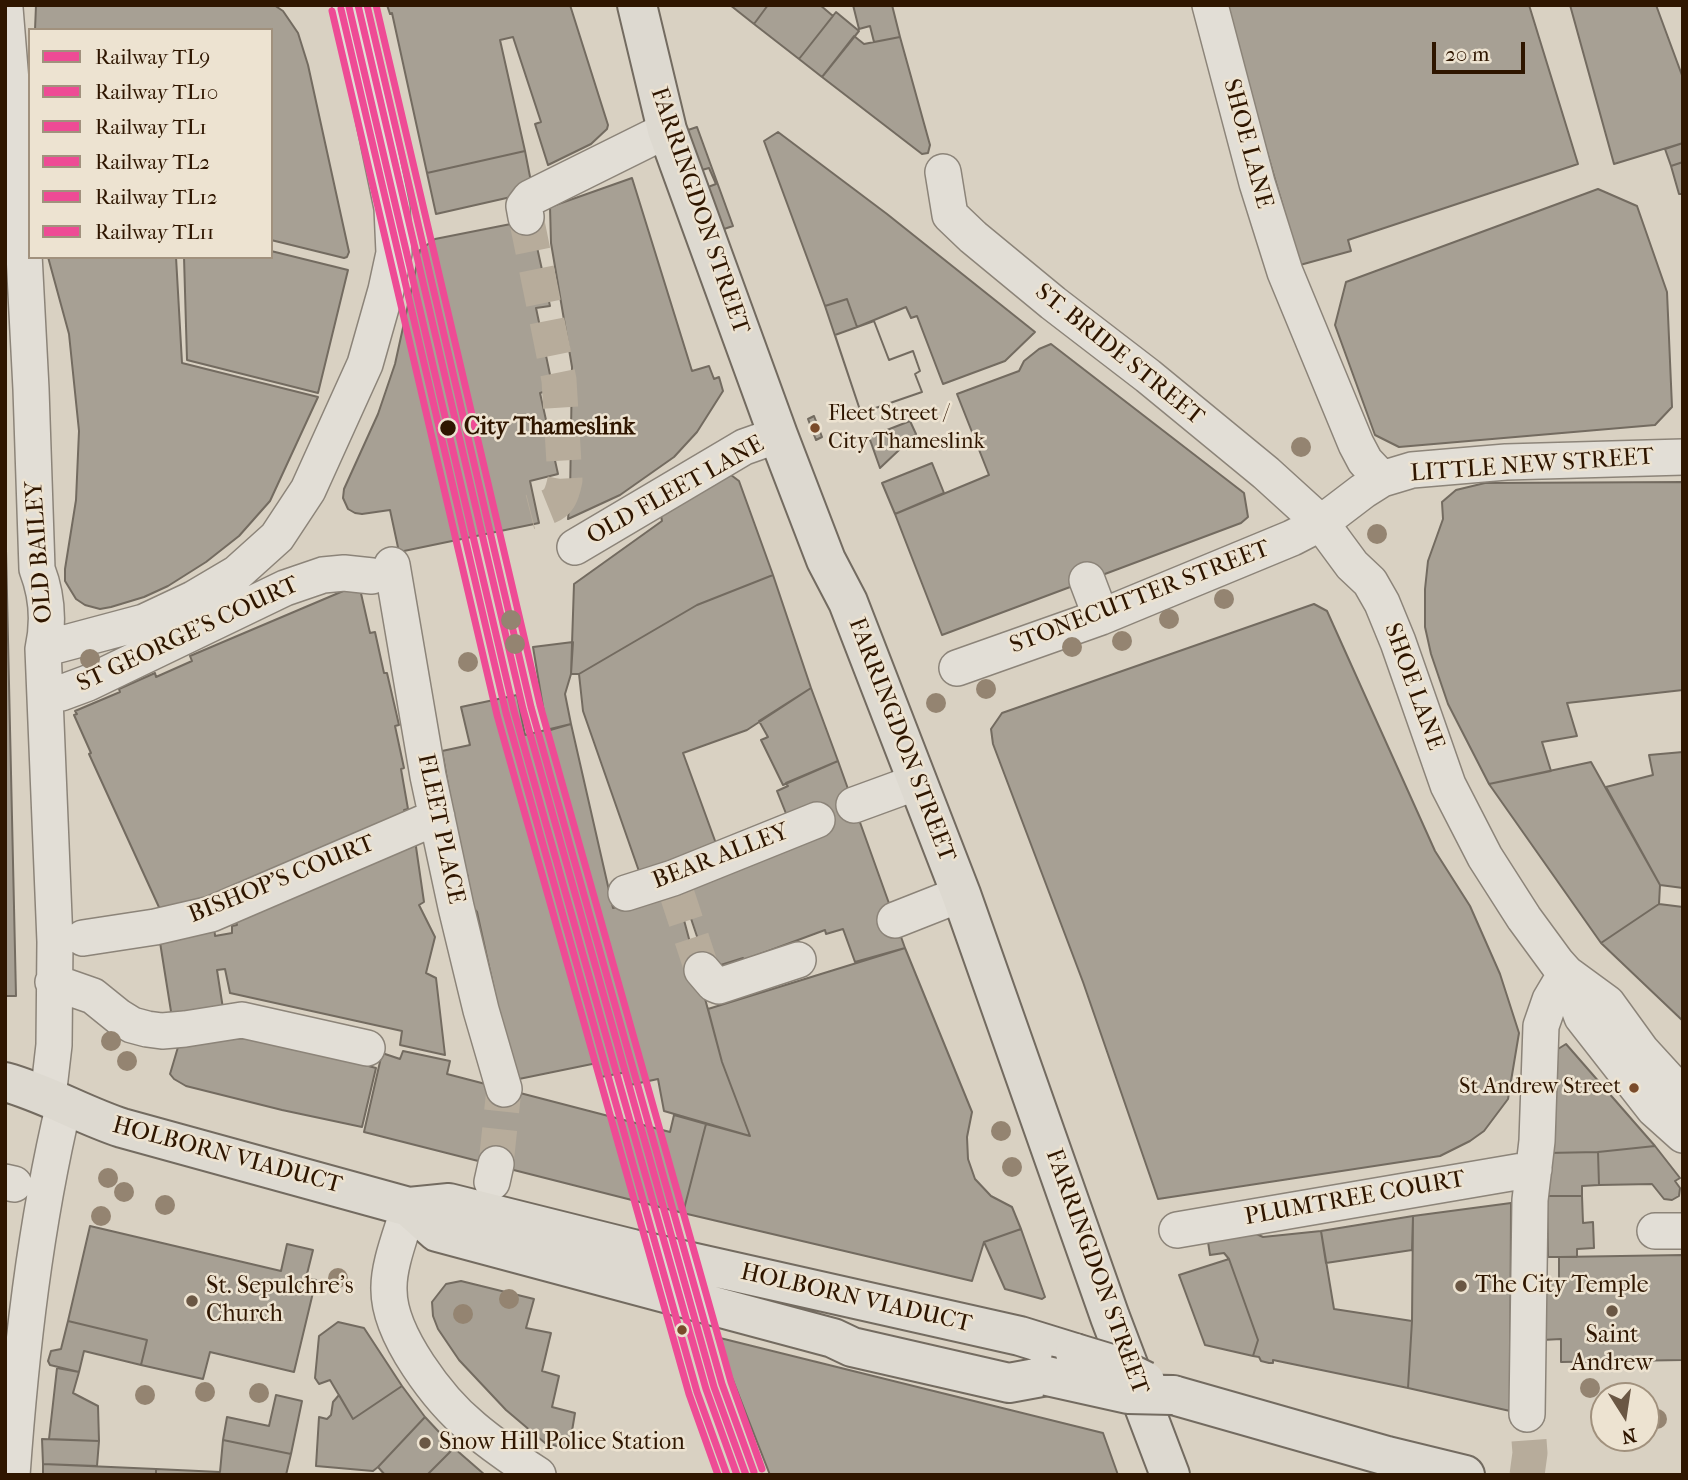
<!DOCTYPE html>
<html>
<head>
<meta charset="utf-8">
<style>
  body { margin:0 }
  #map { position:relative; width:1688px; height:1480px; overflow:hidden; background:#d9d1c2; font-family:"IM FELL French Canon",serif }
  canvas { display:block }
  .frame { position:absolute; inset:0; border:7px solid #2f1600; pointer-events:none }
  .legend { position:absolute; left:28px; top:28px; width:245px; height:231px; box-sizing:border-box; background:#ede3d1; border:2px solid #a1917d; margin:0; padding:9px 12px; list-style:none; font-size:21px; color:#2f1600 }
  .legend li { display:flex; align-items:center; gap:14px; height:35px }
  .legend b { width:35px; border:2px solid #a1917d }
  .north { position:absolute; left:1590px; top:1382px; width:70px; height:70px; box-sizing:border-box; background:#ede3d1; border:2px solid #a1917d; border-radius:50%; rotate:168deg; font-size:19px; font-weight:700; line-height:28px; text-align:center; color:#2f1600 }
  .north::after { content:''; display:block; margin:auto; width:24px; height:32px; background:#6a5744; clip-path:polygon(50% 0,100% 100%,50% 72%,0 100%) }
  .scale { position:absolute; left:1432px; top:42px; width:93px; height:32px; box-sizing:border-box; border:4px solid #2f1600; border-top:0; padding-left:9px; font-size:21px; line-height:24px; white-space:nowrap; color:#2f1600; -webkit-text-stroke:5px #ede3d1; paint-order:stroke }
</style>
</head>
<body>
<div id="map">
<canvas width="1688" height="1480"></canvas>
<div class="frame"></div>
<ul class="legend">
<li><b style="height:9px;background:#ee4b95"></b>Railway TL9</li>
<li><b style="height:9px;background:#ee4b95"></b>Railway TL10</li>
<li><b style="height:9px;background:#ee4b95"></b>Railway TL1</li>
<li><b style="height:9px;background:#ee4b95"></b>Railway TL2</li>
<li><b style="height:9px;background:#ee4b95"></b>Railway TL12</li>
<li><b style="height:9px;background:#ee4b95"></b>Railway TL11</li>
</ul>
<div class="north">N</div>
<div class="scale">20 m</div>
</div>
<script>
const ctx = document.querySelector('canvas').getContext('2d');
ctx.lineJoin = 'round';
function fillPath(path, color) { ctx.fillStyle = color; ctx.fill(path, 'evenodd'); }
function strokePath(path, color, width, dash) { ctx.strokeStyle = color; ctx.lineWidth = width; ctx.lineCap = dash ? 'butt' : 'round'; ctx.setLineDash(dash || []); ctx.stroke(path); }
function write(font, color, halo, rows, align = 'center') {
  ctx.font = font + ' "IM FELL French Canon",serif'; ctx.lineWidth = 5; ctx.setLineDash([]); ctx.textBaseline = 'middle'; ctx.strokeStyle = halo; ctx.fillStyle = color; for (const [text, x, y, turn = 0] of rows) {
    ctx.save(); ctx.translate(x, y); ctx.rotate((+turn || 0) * Math.PI / 180); ctx.textAlign = isNaN(turn) ? turn : align; if (halo) ctx.strokeText(text, 0, 0); ctx.fillText(text, 0, 0); ctx.restore();
  }
}
const building = new Path2D(`
  M36,5H274L283,11L298,33L308,65L349,252L347,257L344,258L271,240V30H35Z
  M387,5H570L608,125L607,129L591,144L548,165L535,124L541,122L513,37L500,40L525,151L427,173L392,13L390,14Z
  M730,5H768L754,24Z
  M768,5H820L833,16L799,59L754,24Z
  M853,5H892L900,37L874,42L870,26L859,29Z
  M1224,5H1529L1578,164L1348,240L1351,251L1300,265Z
  M1570,5H1656L1683,78V143L1614,164Z
  M836,12L859,31L822,77L799,59Z
  M854,36L864,44L900,37L930,145L928,153L922,154L822,77Z
  M697,127L733,226L721,230L685,131Z
  M778,132L887,214L1035,332L1005,361L943,384L917,316L911,318L906,307L857,327L847,299L825,306L764,141Z
  M1683,143V162L1671,166L1665,149Z
  M525,151L533,192L436,214L427,173Z
  M1683,162V194H1679L1671,166Z
  M709,168L716,184L708,187L702,170Z
  M632,178L692,371L709,366L714,379L719,377L723,391L697,432L674,457L620,495L568,519L570,497L572,367L551,243L550,207Z
  M1598,189L1637,206L1667,292L1672,407L1655,425L1399,447L1375,435L1335,325L1346,282Z
  M531,220L550,306L536,308L553,389L540,393L558,474L530,481L539,523L399,552L390,510L362,514L355,513L348,509L343,498L344,489L378,414L395,364L420,250L435,239Z
  M271,251L348,270L318,393L187,360L184,257H271Z
  M48,257H176L182,363L318,397L270,501L239,536L206,562L168,586L144,597L111,607L100,609L85,605L76,599L65,581V569L76,500L79,431L69,334Z
  M847,299L857,327L874,321L889,360L913,351L920,371L915,374L922,392L861,413L825,306Z
  M874,321L889,360L913,351L920,371L915,374L922,392L861,413L835,335Z
  M1051,344L1244,493L1248,517L1241,523L942,635L895,514L989,475L957,394L1019,371L1024,361L1039,349Z
  M814,416L822,437L816,440L808,419Z
  M910,421L916,434L880,468L869,437Z
  M932,463L944,493L895,514L882,483Z
  M731,475L739,481L773,575L697,605L579,674H571L574,584L662,521L660,510Z
  M1683,482V690L1567,703L1577,736L1542,742L1551,771L1489,784L1448,704L1431,654L1425,627V589L1428,561L1443,519L1442,502L1456,490L1485,483Z
  M5,505L16,996H5Z
  M773,575L811,688L747,730L683,753L718,849L641,877L583,711L579,674L697,605Z
  M355,586L360,589L370,633L375,632L384,673H387L399,725L395,726L404,768L401,769L408,809L404,810L406,816L163,916L89,754L91,753L74,715L77,714L75,711L120,692L119,689L155,673L156,677L192,661L190,656Z
  M1314,604L1327,611L1435,851L1470,906L1500,974L1519,1033L1508,1099L1484,1131L1470,1141L1440,1156L1158,1199L1083,982L993,744L991,729L1002,713Z
  M573,642L571,674L565,694L571,724L547,731L533,647Z
  M811,688L838,761L783,785L761,740L768,737L759,721Z
  M517,695L525,735L571,724L613,908L677,894L722,1062L750,1136L664,1111L658,1079L630,1085L627,1072L601,1077L597,1063L514,1080L477,912L456,887L468,876L447,846L440,805L450,796L442,751L470,745L461,707Z
  M1683,752V888L1660,885L1606,787L1653,775L1649,755Z
  M838,761L905,948L855,962L843,929L826,934L825,930L744,960L743,958L708,969L680,886L789,821L777,791L788,786L786,783Z
  M1591,762L1660,885L1659,904L1601,943L1489,784Z
  M415,840L424,902L419,905L435,937L426,973L436,978L445,1055L400,1045L402,1031L230,993L225,969L217,970L224,1015L173,1024L159,936L214,926L215,936L232,933V926L237,925L235,917Z
  M1659,904L1683,907V1021L1601,943Z
  M905,948L972,1112L967,1137L968,1159L975,1179L991,1196L1012,1207L1021,1229L984,1242L972,1281L683,1213L706,1124L750,1136L722,1062L708,1009Z
  M181,1037L199,1039L263,1038L376,1068L362,1127L282,1110L186,1086L174,1079L170,1074Z
  M1566,1044L1655,1146L1598,1152L1547,1153L1558,1049Z
  M403,1051L450,1061L447,1074L670,1132L674,1115L706,1124L683,1213L364,1132L382,1053L400,1059Z
  M1655,1146L1680,1178L1675,1181L1680,1188L1679,1196L1672,1200L1664,1199L1652,1184L1599,1185L1598,1152Z
  M1598,1152L1599,1185L1582,1186V1196H1547V1153Z
  M1547,1196H1582L1583,1223L1593,1222L1594,1248L1577,1249V1257H1548Z
  M1511,1203L1510,1411L1408,1388L1412,1321L1413,1216Z
  M1413,1216L1412,1250L1326,1263L1321,1231Z
  M90,1226L281,1271L287,1244L313,1250L306,1278L316,1280L294,1372L210,1352L203,1379L141,1365L147,1340L68,1321Z
  M1021,1229L1045,1297L1042,1299L1005,1289L984,1242Z
  M1248,1230L1263,1237L1321,1231L1334,1309L1412,1321L1408,1388L1273,1360V1363H1269L1261,1361L1259,1357L1253,1356L1258,1340L1229,1259L1224,1253L1210,1255L1208,1242Z
  M1683,1255V1360L1561,1362V1339L1542,1340V1283L1559,1282V1257Z
  M1229,1259L1258,1340L1253,1356L1205,1345L1179,1275Z
  M461,1281L534,1299L526,1328L551,1333L542,1371L559,1376L552,1407L575,1413L569,1449L545,1443L506,1410L459,1360L438,1329L433,1316L432,1302L446,1284Z
  M68,1321L147,1340L141,1365L84,1351L79,1372L50,1365L48,1361L51,1351L61,1349Z
  M338,1322L364,1328L402,1386L353,1419L330,1380L319,1384L315,1378L319,1336Z
  M716,1337L1103,1433L1118,1475H770Z
  M57,1368L79,1372L73,1393L98,1406L99,1441L49,1439Z
  M402,1386L425,1417L378,1467L373,1471L316,1466L319,1417L327,1419L331,1415L333,1402L339,1395L353,1419Z
  M276,1395L302,1401L291,1454L223,1440L227,1417L269,1426Z
  M425,1417L454,1448L427,1475H385L378,1467Z
  M42,1439L99,1441L97,1466L43,1464Z
  M223,1440L291,1454L286,1475H156V1469L220,1472Z
  M454,1448L485,1475H427Z
  M43,1464L156,1469V1475H43Z`);
const minorTunnel = new Path2D(`
  M526,217L559,380L565,480C560,505 554,506 530,512
  M675,888L702,970
  M496,1164L504,1089
  M1527,1475L1530,1453L1527,1414`);
const minor = new Path2D(`
  M1210,5L1257,183L1285,272L1356,444L1365,461L1382,479
  M5,8L22,216L31,389L37,569C47,595 49,622 43,649L55,942L54,1045L48,1097
  M943,172L950,215L973,237L1053,303L1148,376L1266,473L1321,523L1352,565L1370,582L1382,603L1398,642L1448,785L1485,857L1524,918L1557,963L1566,973L1607,1003L1641,1050L1683,1096
  M526,217L524,206L530,198L667,130
  M575,547L744,447L778,435
  M392,565L428,776L456,907L481,1010L504,1089
  M1087,580L1101,617
  M43,649L144,622L193,599L237,573L277,537L308,490L365,364L386,290L394,253L392,208L350,5
  M957,668L1101,617L1292,538L1321,523L1363,491L1382,479L1412,470L1506,462L1683,457
  M45,694L61,693L88,683L285,588L323,575L344,573L372,576
  M854,805L917,782
  M626,893L673,878L817,820
  M895,920L961,894
  M83,938L155,927L211,914L437,817
  M702,970L714,984L719,986L798,960
  M1566,973L1582,1017L1654,1109L1683,1135
  M53,982L93,996L119,1017L132,1025L147,1029L162,1031L185,1029L242,1020L367,1048
  M5,1182L14,1184
  M492,1182L496,1164
  M409,1207C402,1232 388,1265 389,1290C389,1335 439,1400 473,1428C493,1445 515,1460 538,1475
  M1177,1230L1534,1169
  M1655,1231H1683
  M1527,1414L1530,1200L1537,1141L1541,1026L1550,1000L1566,973
  M12,1475C21,1351 35,1226 64,1104`);
const major = new Path2D(`
  M637,5L667,130L778,435L826,560L848,602L961,894L1110,1317L1170,1475
  M5,1082C46,1093 82,1115 122,1128L409,1207L449,1203L633,1249L1020,1336L1075,1353
  M409,1207L437,1232L833,1338L852,1347L1009,1383L1047,1376
  M1173,1395L1387,1456L1465,1475`);
const majorBridge = new Path2D(`
  M1075,1353L1108,1363L1145,1381
  M1047,1376L1128,1394L1173,1395`);
const rail1 = new Path2D(`
  M358,5L523,709L714,1387L746,1475`);
const rail2 = new Path2D(`
  M349,7L514,711L706,1389L737,1475`);
const rail3 = new Path2D(`
  M367,5L531,707L722,1384L754,1472`);
const rail4 = new Path2D(`
  M341,9L506,713L697,1392L727,1475`);
const rail5 = new Path2D(`
  M376,5L540,705L731,1382L762,1469`);
const rail6 = new Path2D(`
  M332,11L497,715L689,1394L718,1475`);
const trees = [
  [1301,447],
  [1377,534],
  [1224,599],
  [1169,619],
  [511,620],
  [1122,641],
  [515,644],
  [1072,647],
  [90,659],
  [468,662],
  [986,689],
  [936,703],
  [111,1041],
  [127,1061],
  [1001,1131],
  [1012,1167],
  [108,1178],
  [124,1192],
  [165,1205],
  [101,1216],
  [338,1278],
  [509,1299],
  [463,1314],
  [1590,1388],
  [205,1392],
  [259,1393],
  [145,1395],
  [1657,1419]
];
const markers = [
  [448,428,9,"#2f1600"],
  [815,428,6,"#7a4b2a"],
  [1634,1088,6,"#7a4b2a"],
  [1461,1286,7,"#6a5744"],
  [192,1301,7,"#6a5744"],
  [1612,1311,7,"#6a5744"],
  [682,1330,6,"#7a4b2a"],
  [425,1443,7,"#6a5744"]
];
const busNames = [
  ["Fleet Street /",828,415],
  ["City Thameslink",828,443],
  ["St Andrew Street",1621,1088,"right"]
];
const streetNames = [
  ["SHOE LANE",1247,144,75],
  ["FARRINGDON STREET",699,211,71],
  ["ST. BRIDE STREET",1119,355,39],
  ["LITTLE NEW STREET",1532,466,-4],
  ["OLD FLEET LANE",676,491,-29],
  ["OLD BAILEY",40,552,-94],
  ["STONECUTTER STREET",1140,598,-21],
  ["ST GEORGE'S COURT",188,635,-25],
  ["SHOE LANE",1413,687,70],
  ["FARRINGDON STREET",901,740,69],
  ["FLEET PLACE",440,829,78],
  ["BEAR ALLEY",721,857,-21],
  ["BISHOP'S COURT",282,880,-22],
  ["HOLBORN VIADUCT",227,1156,15],
  ["PLUMTREE COURT",1355,1199,-10],
  ["FARRINGDON STREET",1096,1272,70],
  ["HOLBORN VIADUCT",856,1299,13]
];
const stopNames = [
  ["City Thameslink",464,428]
];
const poiNames = [
  ["The City Temple",1475,1286],
  ["St. Sepulchre's",206,1287],
  ["Church",206,1315],
  ["Saint",1612,1336,"center"],
  ["Andrew",1612,1364,"center"],
  ["Snow Hill Police Station",439,1443]
];
fillPath(building, '#a7a094');
strokePath(building, '#736b60', 2);
strokePath(minorTunnel, '#b7ac9b', 35, [35, 18]);
strokePath(minor, '#8c8479', 38);
strokePath(major, '#736b60', 42);
strokePath(minor, '#e2ded6', 35);
strokePath(major, '#ddd9d0', 38);
strokePath(majorBridge, '#736b60', 42, []);
strokePath(majorBridge, '#ddd9d0', 38);
strokePath(rail1, '#ee4b95', 7);
strokePath(rail2, '#ee4b95', 7);
strokePath(rail3, '#ee4b95', 7);
strokePath(rail4, '#ee4b95', 7);
strokePath(rail5, '#ee4b95', 7);
strokePath(rail6, '#ee4b95', 7);
ctx.fillStyle = '#948471';
for (const [x, y] of trees) { ctx.beginPath(); ctx.arc(x, y, 10, 0, 2 * Math.PI); ctx.fill(); }
for (const [x, y, r, color] of markers) { const dot = new Path2D(); dot.arc(x, y, r, 0, 2 * Math.PI); ctx.fillStyle = color; ctx.fill(dot); strokePath(dot, '#ede3d1', 2.5); }
write('22px', '#2f1600', '#ede3d1', busNames, 'left');
write('24px', '#2f1600', '#ede3d1', streetNames);
write('bold 24px', '#2f1600', '#ede3d1', stopNames, 'left');
write('24px', '#2f1600', '#ede3d1', poiNames, 'left');
</script>
</body>
</html>
